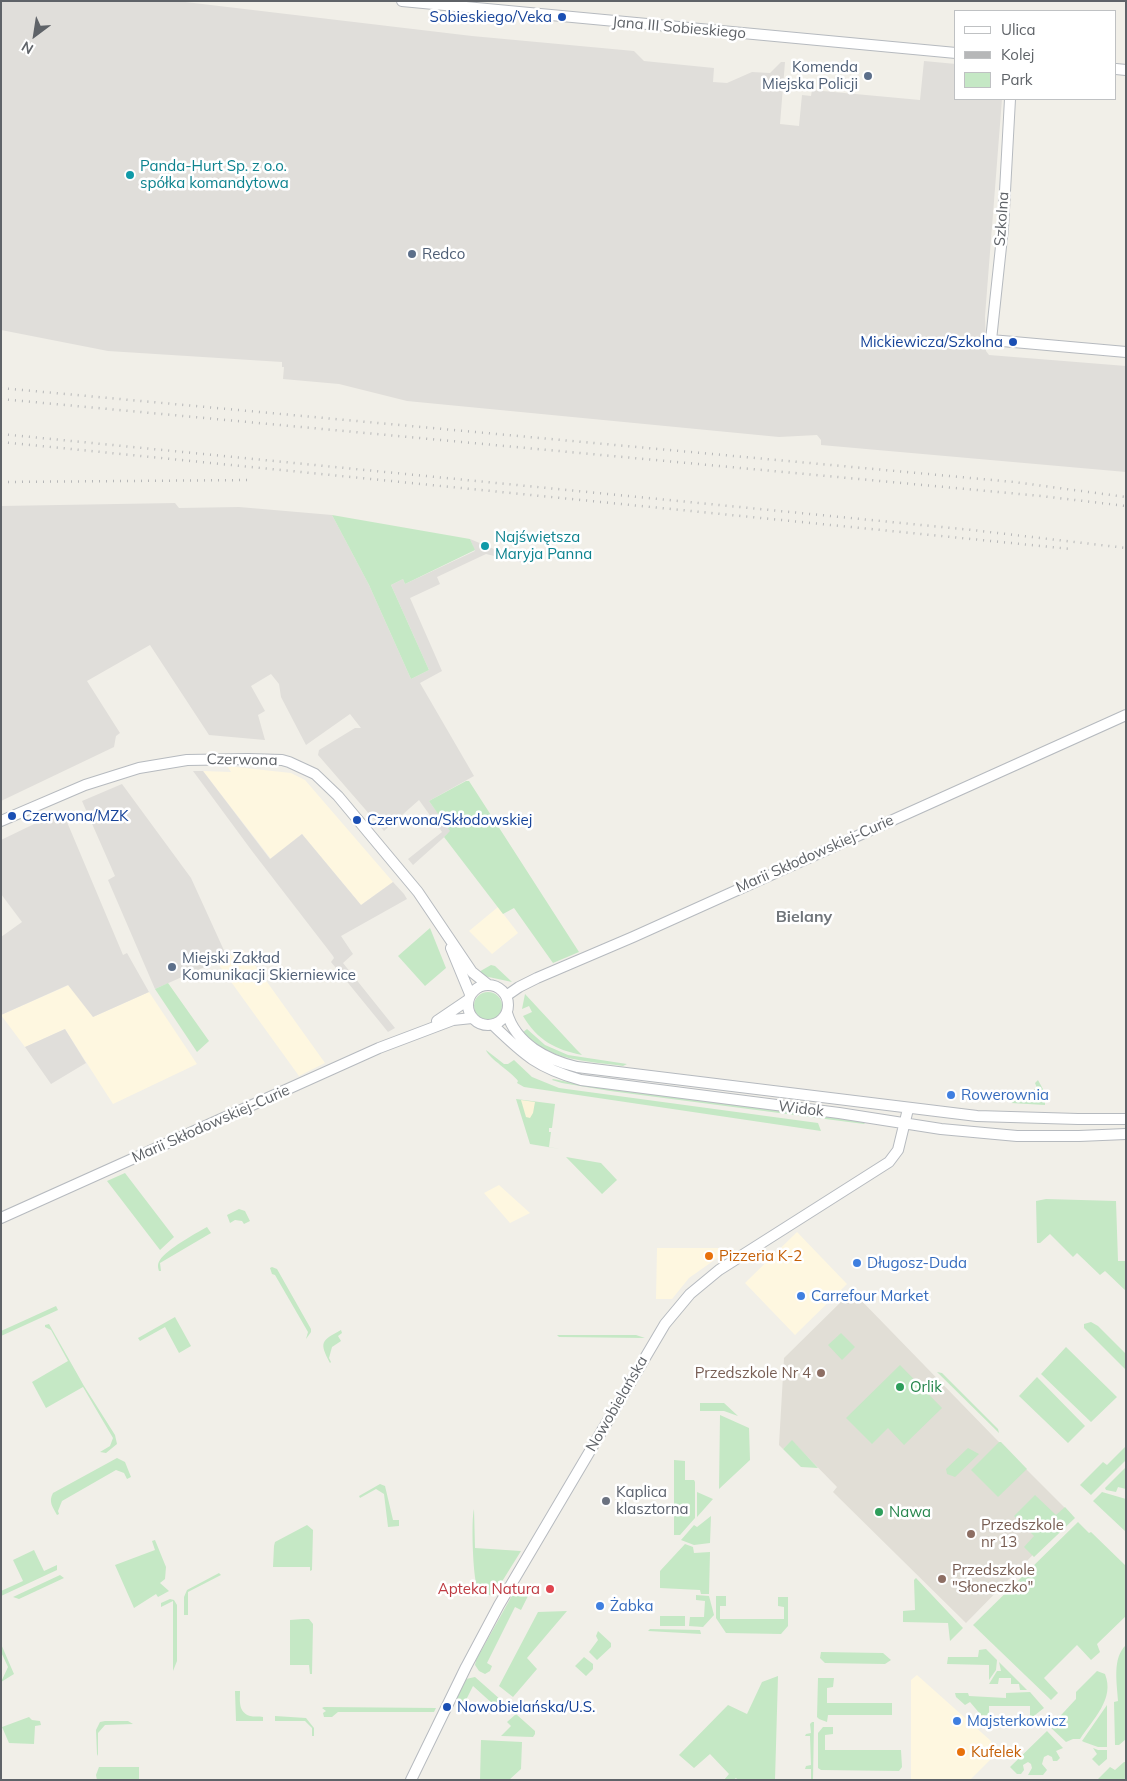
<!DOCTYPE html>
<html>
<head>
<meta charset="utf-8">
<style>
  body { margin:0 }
  #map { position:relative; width:1127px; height:1781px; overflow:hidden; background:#f1efe8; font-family:Mulish,sans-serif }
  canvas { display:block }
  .frame { position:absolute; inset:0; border:2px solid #5f6368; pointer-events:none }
  .legend { position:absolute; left:954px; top:10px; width:162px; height:90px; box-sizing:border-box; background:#fff; border:1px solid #bfc1c3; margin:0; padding:6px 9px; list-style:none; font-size:15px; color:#5f6368 }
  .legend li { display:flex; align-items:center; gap:10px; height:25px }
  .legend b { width:25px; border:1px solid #bfc1c3 }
  .north { position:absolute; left:10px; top:10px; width:50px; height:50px; -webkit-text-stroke:4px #fff; paint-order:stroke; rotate:211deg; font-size:14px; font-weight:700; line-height:20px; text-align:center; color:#5f6368 }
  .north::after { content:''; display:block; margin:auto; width:18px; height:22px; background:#5f6368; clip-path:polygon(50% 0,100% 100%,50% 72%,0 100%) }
</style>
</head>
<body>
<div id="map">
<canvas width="1127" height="1781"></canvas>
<div class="frame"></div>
<ul class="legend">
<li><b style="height:6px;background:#fff"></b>Ulica</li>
<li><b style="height:6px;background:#b6b7b8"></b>Kolej</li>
<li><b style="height:14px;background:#c5e8c5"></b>Park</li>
</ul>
<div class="north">N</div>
</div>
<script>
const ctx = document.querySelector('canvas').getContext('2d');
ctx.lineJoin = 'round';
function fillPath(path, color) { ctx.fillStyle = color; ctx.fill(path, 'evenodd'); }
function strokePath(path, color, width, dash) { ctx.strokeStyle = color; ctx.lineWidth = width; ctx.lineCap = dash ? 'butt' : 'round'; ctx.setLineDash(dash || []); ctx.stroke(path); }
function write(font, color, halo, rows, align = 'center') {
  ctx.font = font + ' Mulish,sans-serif'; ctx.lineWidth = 5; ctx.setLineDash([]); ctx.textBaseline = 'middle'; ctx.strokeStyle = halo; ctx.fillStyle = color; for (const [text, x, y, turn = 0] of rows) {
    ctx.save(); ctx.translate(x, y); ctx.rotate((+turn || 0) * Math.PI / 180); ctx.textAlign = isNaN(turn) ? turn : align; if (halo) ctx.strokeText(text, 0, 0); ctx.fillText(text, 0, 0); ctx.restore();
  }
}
const commercial = new Path2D(`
  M227,766L291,773L305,780L393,882L361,905L302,834L271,859L203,771L231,772Z
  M498,907L518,933L492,954L469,931Z
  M243,950L252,961L325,1063L299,1076L216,961Z
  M69,985L93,1017L149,992L197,1064L113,1104L65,1029L25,1047L1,1015Z
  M499,1185L530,1213L510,1223L484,1193Z
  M797,1232L847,1284L795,1335L745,1283Z
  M657,1248H735L723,1254L689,1278L672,1299H656Z
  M917,1675L991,1741L995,1755L970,1780H911V1680Z`);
const industrial = new Path2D(`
  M1,1H177L472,36L634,51L644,61L714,68L713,82L727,83L752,72L770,73L781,62H785L780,124L799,126L802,95L811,96L812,90L920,100L924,61L956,64V99H1002L985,316L986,351L989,355L1126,366V472L821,445V440L817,435L779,437L407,401L339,384L283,379L284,367H282V362L108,351L1,330Z
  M175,503L179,508L239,507L332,515L369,585L411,679L429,670L391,585L403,579L405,584L475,551L470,539L532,565L486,554L437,577L440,584L410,598L442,671L420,683L474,776L429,801L451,831L413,865L408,859L442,832L419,800L384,831L318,755L319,750L355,728H361L350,714L306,745L281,697L279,684L271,674L251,686L265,711L258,715L265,740L209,735L150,645L87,681L120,733L116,736L114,747L1,801V506Z
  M193,771H203L270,859L302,834L361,905L393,882L404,894L407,899L341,936L353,954L343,963L395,1028L388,1032L331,962L334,958L333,956L252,851Z
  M122,784L191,878L227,957L155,989L108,880L115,876L82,801Z
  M61,811L67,822L123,955L127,953L149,992L93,1017L68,985L1,1015V937L22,922L1,894V840Z
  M65,1029L86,1063L51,1084L25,1047Z`);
const education = new Path2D(`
  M850,1293H854L995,1438L1072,1515L966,1623L833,1492L837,1487L792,1441L783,1449L779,1445L784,1358Z`);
const green = new Path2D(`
  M332,515L470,539L475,550L405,584L403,579L391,585L429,670L411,679L369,585Z
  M466,781H469L579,952L553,963L514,908L503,914L444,837L450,831L429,801Z
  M430,928L446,968L425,986L398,956Z
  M491,965L495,966L512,982L484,976L477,973Z
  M168,983L209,1041L197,1052L155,989Z
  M474 1006a14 14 0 1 1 28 0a14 14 0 1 1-28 0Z
  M525,994L576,1049L582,1055C556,1050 537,1040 523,1016L532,1012L529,1006L522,1009Z
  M527,1029L545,1045L568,1055L627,1064L623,1066C588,1061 549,1061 522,1033Z
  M486,1050L504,1064H508L514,1060L532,1077L559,1088L818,1123L821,1131L524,1087L517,1083L518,1081C511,1071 489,1059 486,1050Z
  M553,1079L584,1085L866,1122L864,1124L610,1091L562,1083L552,1080Z
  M1038,1080L1045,1093V1105L1011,1103L1037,1088L1035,1083Z
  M516,1099L555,1104L552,1128H549V1132H551L549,1147L560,1149L530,1144Z
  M566,1157L601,1163L617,1180L602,1194Z
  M125,1173L174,1237L160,1250L107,1181Z
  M1046,1199L1116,1201L1118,1261H1126V1291L1105,1271L1100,1275L1077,1253L1073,1257L1050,1234L1040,1243H1037L1036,1201Z
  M239,1209L245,1211L250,1221L244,1224L242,1221L235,1220L230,1223L227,1215Z
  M207,1227L211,1233L160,1263L161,1271H159C158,1268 157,1264 160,1260C166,1250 196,1233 207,1227Z
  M272,1267L277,1269L311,1329V1332L306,1339L308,1332L275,1275L272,1274L270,1268Z
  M56,1306L58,1310L1,1336V1331Z
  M175,1317L191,1346L179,1353L165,1327L140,1341L138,1338Z
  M1091,1322L1098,1326L1126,1354V1370L1084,1328V1324Z
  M49,1324L84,1386L115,1435L117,1444L106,1453L100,1452L110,1446L113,1438L83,1387L46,1408L32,1382L68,1361L51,1330L45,1327V1325Z
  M341,1330L342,1333L338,1336L341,1341L332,1347L329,1358L331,1362L330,1363C319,1342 321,1341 341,1330Z
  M841,1333L855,1347L842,1360L828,1345Z
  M557,1335H636L645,1338L559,1337Z
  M1066,1347L1117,1397L1091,1422L1041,1374Z
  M900,1365L942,1408L904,1445L888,1428L872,1444L846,1418Z
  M937,1372L942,1373L998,1429L999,1433Z
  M1037,1377L1085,1426L1068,1443L1019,1396Z
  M700,1403H724L738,1416L724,1411H700Z
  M720,1415L749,1428L750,1460L719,1489Z
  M792,1440L818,1468L801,1467L783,1449Z
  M999,1442H1001L1027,1469L998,1497L971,1470Z
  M1126,1446V1460L1091,1495L1080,1485L1103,1462L1107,1465Z
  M968,1448L979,1454L955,1477L947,1474L946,1469Z
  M117,1458L125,1462L131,1477L127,1479L124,1473L116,1470L62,1501L58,1511L59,1514L57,1515C53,1507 48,1502 53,1493Z
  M674,1460L685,1461V1480H694L695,1482V1518L680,1535H674Z
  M1126,1467V1489L1118,1487L1116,1492L1106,1490L1105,1488Z
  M380,1484L385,1486L393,1520H399V1526L388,1527L384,1494L376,1489L360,1498L359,1496Z
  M697,1492L713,1499L697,1517Z
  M1102,1492L1126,1499V1532L1093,1501Z
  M1035,1495L1056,1515L1065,1507L1075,1518L1034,1557L1024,1547L1034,1536L1014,1516Z
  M474,1509L475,1548L521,1551L493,1596C487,1595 479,1592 477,1586C473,1576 471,1520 474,1509Z
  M711,1516L710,1543L694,1545L681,1540L694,1525L697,1527Z
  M1078,1522L1089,1533L1091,1532L1126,1566V1616L1097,1644L1100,1652L1091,1660L1077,1645L1044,1678L1058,1693L1051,1700L973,1625Z
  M307,1525L313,1530L312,1570L310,1571V1567H273L274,1546L275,1542Z
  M155,1540L166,1567L165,1579L160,1583L169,1591L158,1597L156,1594L134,1608L115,1565L155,1550L152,1541Z
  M685,1544L693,1547L694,1553L710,1552L709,1594H701L700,1590L660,1588V1571Z
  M34,1550L44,1571L57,1565V1570L1,1596V1591L23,1581L13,1560Z
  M219,1573L221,1575L188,1592V1615H184V1597L187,1590Z
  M60,1575L64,1578L19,1599L13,1597Z
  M916,1578L963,1628L950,1641L948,1623L903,1622V1611L915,1610L914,1580Z
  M516,1590L523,1591L528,1596L521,1610L515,1607L487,1663L492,1666L490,1671L485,1674L479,1671L475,1665L476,1660L514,1592Z
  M696,1595L709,1596L714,1615L703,1627L689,1626L690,1617H704L705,1601L696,1600Z
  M716,1596H726V1606H720V1619H784V1607L778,1606V1597H788V1626L781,1634L726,1633L716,1618Z
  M170,1599L174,1600L177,1605V1661L173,1671V1601L161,1607V1603Z
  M567,1611L527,1658L537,1669L513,1697L499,1686L538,1612Z
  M660,1616H685V1626H660Z
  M303,1619H309L313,1624L312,1674H310L309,1665H290V1620Z
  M650,1629L700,1630L701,1634L648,1631Z
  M598,1631L611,1643V1647L597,1660L589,1652L598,1640L596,1636Z
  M1,1644L14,1674L1,1682L8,1667L1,1652Z
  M1126,1645V1739L1119,1745H1115L1114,1702L1118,1701C1117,1683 1112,1658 1126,1645Z
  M986,1649L997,1660L996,1670L989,1680V1665L947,1664L948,1657H978L979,1650Z
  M821,1652L883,1653L891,1660L885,1664L825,1663L820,1658Z
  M584,1657L593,1664V1669L586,1676L575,1666Z
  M999,1662L1027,1690H1020L1019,1684H1011V1678H999L998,1684H989L997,1671H1001Z
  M1097,1671L1105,1674C1115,1699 1093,1719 1080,1739H1073L1066,1742L1050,1727L1076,1699V1692Z
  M778,1676L775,1780H738L736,1778L733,1780H724L729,1774L710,1754L694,1768L679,1755L728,1705L747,1714L762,1682Z
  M475,1677L510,1708L504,1714L473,1686L463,1706L456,1700L466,1679Z
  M818,1678H834L833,1687L827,1688V1703H892V1715H828L827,1722L819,1719L817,1717Z
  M235,1691H240C240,1701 238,1712 250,1716C254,1717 259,1716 263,1717V1721H236Z
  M1030,1692L1044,1708L1030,1719V1706H989V1716L981,1715L970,1702L965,1705L956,1697L955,1693H968L969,1696L1006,1698V1693Z
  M1107,1705V1747H1098L1084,1742L1082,1741Z
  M324,1707L436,1708L434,1712H338L332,1717H324L323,1713L326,1711L322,1708Z
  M516,1714L535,1731V1734L533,1737L501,1736L511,1726L507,1722Z
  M275,1716L306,1718L314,1728V1736H312V1728L305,1721H275Z
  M29,1717L32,1720L40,1721L41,1725L35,1726L34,1744L9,1743L2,1727Z
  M105,1721H128L133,1724L105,1725L98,1733V1756L97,1754L96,1730L100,1722Z
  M812,1722H814L813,1780H811V1769H805L806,1766L811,1765L810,1736H805L806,1734L811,1733L810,1724Z
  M823,1727H833V1734L825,1735V1750H901L902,1767L899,1771L821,1770L818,1768V1733Z
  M1047,1731L1063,1748L1056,1751L1060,1758L1057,1761H1053L1052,1757L1048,1755L1044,1757L1042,1764L1047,1770L1043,1775H1028L1032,1768L1031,1764L1028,1762L1023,1765L1024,1770L1021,1774H1017L1010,1767Z
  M481,1740L522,1742L521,1769L509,1780H480Z
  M1093,1748L1098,1750H1107V1759L1099,1766L1092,1759L1097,1754Z
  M1124,1762H1126V1780H1097L1110,1767L1115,1770Z
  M99,1767H139V1780H97L96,1775Z`);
const sand = new Path2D(`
  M521,1100L535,1102L533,1113L530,1118L526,1117Z`);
const secondary = new Path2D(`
  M402,1L956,53
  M1116,69L1126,70
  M1010,99L1003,228L991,340L1126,352
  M1,821L85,785L139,768L187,760L248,759L282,760L289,762L315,774L338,796L418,892L472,972L487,984
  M451,948L470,994
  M468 1005a20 20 0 1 1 40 0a20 20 0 1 1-40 0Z
  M506,996L519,987L537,978L633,937L1126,715
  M507,1013C516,1044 547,1060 577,1067L977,1116L1078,1119H1126
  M437,1021L468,1000
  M493,1025C524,1055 538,1068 581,1080L839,1113L941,1129L1017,1136H1079L1126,1134
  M1,1218L379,1048L453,1020L472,1018
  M411,1780L466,1667L499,1605L665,1324L690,1294L719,1270L889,1162L898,1150L908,1109`);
const rail = new Path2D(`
  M1,388L1014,482L1126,497
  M1,399L1041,496L1126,506
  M1,434L972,530L1126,548
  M1,442L1071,549
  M1,482L251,480`);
const markers = [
  [562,17,5,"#1a4fb4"],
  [868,76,5,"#5c6f8a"],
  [130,175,5,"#0f9aa8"],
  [412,254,5,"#5c6f8a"],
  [1013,342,5,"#1a4fb4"],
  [485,546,5,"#0f9aa8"],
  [12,816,5,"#1a4fb4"],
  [357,820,5,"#1a4fb4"],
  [172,967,5,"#5c6f8a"],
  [951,1095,5,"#3f7fe0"],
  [709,1256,5,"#e8710a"],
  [857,1263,5,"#3f7fe0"],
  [801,1296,5,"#3f7fe0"],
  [821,1373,5,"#8d6e63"],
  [900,1387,5,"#2e9e5b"],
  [606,1501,5,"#6b7280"],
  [879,1512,5,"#2e9e5b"],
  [971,1534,5,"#8d6e63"],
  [942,1579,5,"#8d6e63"],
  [550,1589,5,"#e0444e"],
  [600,1606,5,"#3f7fe0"],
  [447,1707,5,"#1a4fb4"],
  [957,1721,5,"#3f7fe0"],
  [961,1752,5,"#e8710a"]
];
const transitNames = [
  ["Sobieskiego/Veka",552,17,"right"],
  ["Mickiewicza/Szkolna",1003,342,"right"],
  ["Czerwona/MZK",22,816],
  ["Czerwona/Skłodowskiej",367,820],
  ["Nowobielańska/U.S.",457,1707]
];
const streetNames = [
  ["Jana III Sobieskiego",679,28,5],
  ["Szkolna",1002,219,-86],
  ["Czerwona",242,760,1],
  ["Marii Skłodowskiej-Curie",815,854,-24],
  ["Widok",801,1109,7],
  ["Marii Skłodowskiej-Curie",211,1124,-24],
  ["Nowobielańska",617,1404,-60]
];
const serviceNames = [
  ["Komenda",858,67,"right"],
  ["Miejska Policji",858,84,"right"],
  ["Redco",422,254],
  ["Miejski Zakład",182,958],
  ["Komunikacji Skierniewice",182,975]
];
const cultureNames = [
  ["Panda-Hurt Sp. z o.o.",140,166],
  ["spółka komandytowa",140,183],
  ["Najświętsza",495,537],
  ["Maryja Panna",495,554]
];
const shopNames = [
  ["Rowerownia",961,1095],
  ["Długosz-Duda",867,1263],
  ["Carrefour Market",811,1296],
  ["Żabka",610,1606],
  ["Majsterkowicz",967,1721]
];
const foodNames = [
  ["Pizzeria K-2",719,1256],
  ["Kufelek",971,1752]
];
const educationNames = [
  ["Przedszkole Nr 4",811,1373,"right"],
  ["Przedszkole",981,1525],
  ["nr 13",981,1542],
  ["Przedszkole",952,1570],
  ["\"Słoneczko\"",952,1587]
];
const leisureNames = [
  ["Orlik",910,1387],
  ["Nawa",889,1512]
];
const worshipNames = [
  ["Kaplica",616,1492],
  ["klasztorna",616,1509]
];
const healthNames = [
  ["Apteka Natura",540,1589]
];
const neighbourhoodNames = [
  ["Bielany",804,917]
];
fillPath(commercial, '#fef7e0');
fillPath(industrial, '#e0deda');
fillPath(education, '#e1ded6');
fillPath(green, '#c5e8c5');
fillPath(sand, '#fbf3d9');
strokePath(secondary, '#b6babf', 12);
strokePath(secondary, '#fff', 10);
strokePath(rail, '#b6b7b8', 2.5, [1, 6]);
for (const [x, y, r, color] of markers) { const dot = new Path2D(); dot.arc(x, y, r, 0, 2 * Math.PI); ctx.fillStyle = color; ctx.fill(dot); strokePath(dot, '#fff', 2); }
write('15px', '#164399', '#fff', transitNames, 'left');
write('15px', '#5f6368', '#fff', streetNames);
write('15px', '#4e5e75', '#fff', serviceNames, 'left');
write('15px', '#0d838f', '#fff', cultureNames, 'left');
write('15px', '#366cbe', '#fff', shopNames, 'left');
write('15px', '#c56008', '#fff', foodNames, 'left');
write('15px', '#785e54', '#fff', educationNames, 'left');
write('15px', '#27864d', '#fff', leisureNames, 'left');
write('15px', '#5b616d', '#fff', worshipNames, 'left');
write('15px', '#be3a42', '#fff', healthNames, 'right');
write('bold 16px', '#70757a', '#fff', neighbourhoodNames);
</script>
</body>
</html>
